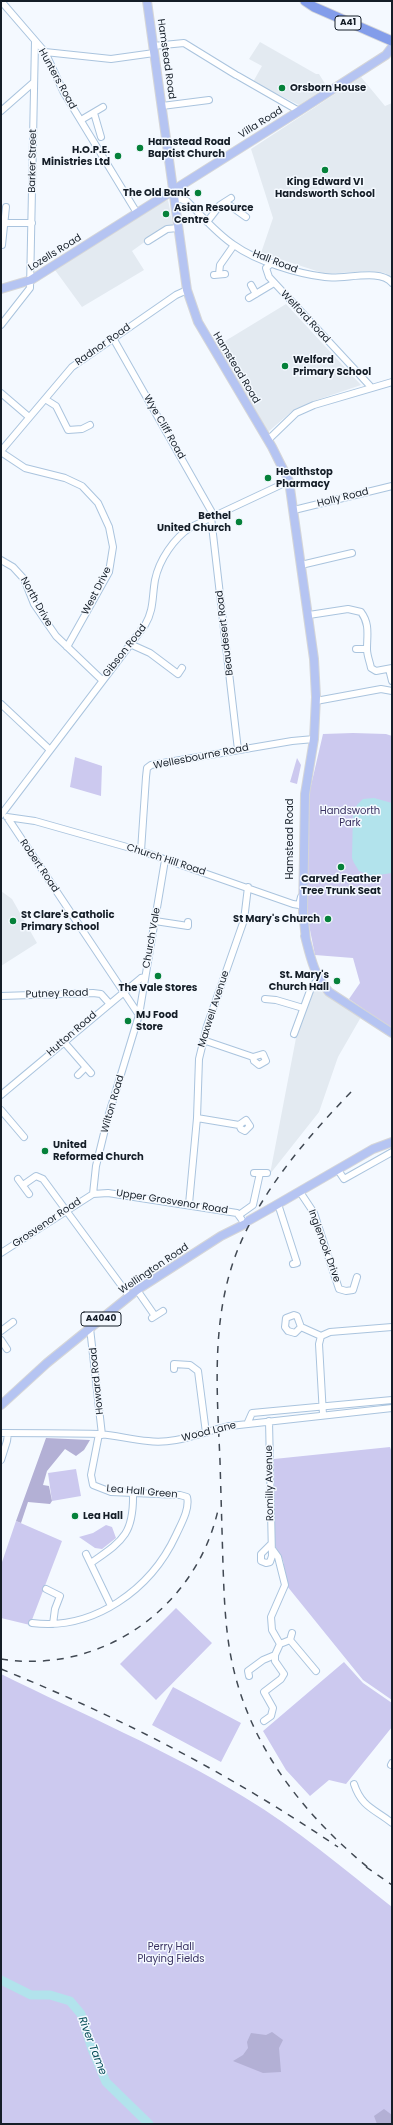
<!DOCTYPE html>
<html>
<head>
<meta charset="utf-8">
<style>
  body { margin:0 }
  #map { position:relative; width:393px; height:2125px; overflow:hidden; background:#f4f9ff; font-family:Poppins,sans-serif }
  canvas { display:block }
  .frame { position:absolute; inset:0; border:2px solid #151e28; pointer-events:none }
</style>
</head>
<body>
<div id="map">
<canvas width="393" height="2125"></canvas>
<div class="frame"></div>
</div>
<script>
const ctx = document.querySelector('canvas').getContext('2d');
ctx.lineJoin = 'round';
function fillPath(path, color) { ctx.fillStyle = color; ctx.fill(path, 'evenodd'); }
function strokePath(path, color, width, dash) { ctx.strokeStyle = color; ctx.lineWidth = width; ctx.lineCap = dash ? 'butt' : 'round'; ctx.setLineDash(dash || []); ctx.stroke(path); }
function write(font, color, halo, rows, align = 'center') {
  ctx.font = font + ' Poppins,sans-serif'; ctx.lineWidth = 3; ctx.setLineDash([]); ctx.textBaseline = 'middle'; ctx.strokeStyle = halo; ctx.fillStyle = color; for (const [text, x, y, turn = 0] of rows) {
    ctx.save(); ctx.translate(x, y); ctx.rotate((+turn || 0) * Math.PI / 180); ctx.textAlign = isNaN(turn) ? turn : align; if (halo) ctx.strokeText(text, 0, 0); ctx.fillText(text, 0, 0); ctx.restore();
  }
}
const built = new Path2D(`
  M260,42L316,74H319L327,87L299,105L253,82L262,66L249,59Z
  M361,77L385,106L392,103V278L385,273L369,271L326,274L261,253L273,218L251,149Z
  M168,200L173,225L164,228L132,251L144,270L82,307L55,270L158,204Z
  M286,304L361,385L317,400L291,412L268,432L244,398L217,346Z
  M1,891L12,899L37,943L1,966Z
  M314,990H319L361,1017L338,1057L319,1112L270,1174L296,1038Z`);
const green = new Path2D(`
  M353,733L386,734L392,736V1029L349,999L360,983L353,958L315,955L306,910L309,794L323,734Z
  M75,757L102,766L101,796L70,787Z
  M297,758L301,765L297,784L290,782Z
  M390,1447L392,1453V1700L363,1680L287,1586L283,1560L275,1546L274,1459Z
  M76,1469L81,1496L52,1501L48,1473Z
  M16,1521L62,1541L30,1625L1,1618V1565Z
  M106,1525L112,1527L116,1538L102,1549L95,1548L79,1537L93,1533Z
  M176,1608L212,1643L156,1700L120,1664Z
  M344,1662L363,1683L392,1703V1727L346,1784L329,1780L310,1796L286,1770L263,1731Z
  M1,1674C82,1714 167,1750 244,1797C297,1829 344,1869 392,1907V2124H1Z
  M173,1687L241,1723L221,1762L152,1725Z`);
const forest = new Path2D(`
  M46,1438L90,1440L84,1450L76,1456L65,1449L47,1471L43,1485L49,1486L52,1501L50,1504L28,1502L21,1523L16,1521Z
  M272,2032L283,2040L279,2048L281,2072L263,2073L233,2061L243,2055L248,2048L247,2042L251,2033L266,2035Z
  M384,2109L392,2115V2124H377L374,2116Z`);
const water = new Path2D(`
  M374,798L392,803V873L372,876L359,871L354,863L352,858L353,814L357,805L363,799Z`);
const river = new Path2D(`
  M1,1980L31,1995H50L70,2001L81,2014L92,2049L106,2082L149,2124`);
const minor = new Path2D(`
  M1,1L45,52L64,93L137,213
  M153,46L184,43L236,75
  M45,52L111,59L154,53
  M238,76L299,111
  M162,106L209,100
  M1,111L34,82
  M94,113L101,137
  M81,120L103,107
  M174,199H180L187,201C202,216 216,233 234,245C256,261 298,274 325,277C343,280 381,268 392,283
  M225,202L246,217
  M207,222L220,205L231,198
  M5,223H32
  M148,241L167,229L178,228
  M2,245L6,207
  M272,263L266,268L269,277L371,387
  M219,274L220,265L234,245
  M214,275L225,274
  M251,285L256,294
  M249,298L274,283
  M1,325L30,288L35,41
  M113,338L214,516
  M1,393L29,417
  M45,399L56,406L68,430L82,429L90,425
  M268,440L296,413L314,405L392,382
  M1,451L72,367L176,295L187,290
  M1,452L25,468L65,478L82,486L98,503L109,527L113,547L109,572L67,647
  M294,510L392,486
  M211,517L238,750
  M1,560L13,567L24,579L34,604L56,636L102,680
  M301,565L352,553
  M309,615L348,609L361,612C370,624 367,635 367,649C367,656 370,662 371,668L376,671L392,668
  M130,644L150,653L178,674L182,668
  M356,649H367
  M389,669L392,681
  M316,701L381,689L392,691
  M1,704L49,749
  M1,815L145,625C154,610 152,597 155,580C159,560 174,538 191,527L289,481
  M7,817L35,821L141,851L293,904L299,905L301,897
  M7,817L139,1015
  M141,851L146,777L147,768L151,765L292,741L314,739
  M155,921L188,926V922
  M1,996L93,993L101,994L109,1003
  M265,999L276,1000L303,1008
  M294,1034L311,988L319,978
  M203,1040L253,1057L254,1061L259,1065L266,1061L263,1054L253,1057
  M64,1042L91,1073
  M78,1075L86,1067
  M1,1095L141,978L145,977
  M1,1110L24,1137
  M197,1118L239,1125L241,1129L245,1131L250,1126L246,1120L239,1125
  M338,1170L344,1179L392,1152
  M254,1173H267
  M18,1179L29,1194
  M23,1185L36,1176L43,1179L129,1296
  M300,1192L314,1213L339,1289L346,1291L353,1290L357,1277
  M93,1194L96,1166L108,1117L139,1015L165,860
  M189,1204L197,1118L199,1059L207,1026L244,920L248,887
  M278,1204L297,1263L293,1264
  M239,1215L253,1205L260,1173
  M1,1253L93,1194L108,1193L237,1213L245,1224
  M137,1290L155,1316
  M152,1318L163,1311
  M301,1327L297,1316L294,1315L286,1318L285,1327L288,1331L295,1333L301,1327L321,1336
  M90,1328L102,1435
  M1,1331L13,1322
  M1,1340L7,1349
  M174,1369V1364L190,1365L198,1371L206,1433
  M323,1415L319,1344L321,1336L330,1332L392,1327
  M269,1421L272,1556L270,1562L266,1563L261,1561V1554L271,1544
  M248,1422L252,1413L392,1400
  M230,1426L392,1408
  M1,1433C34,1433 66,1433 99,1434C116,1435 132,1440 148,1441C171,1444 192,1436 214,1430
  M1,1460L7,1441L8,1433
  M86,1554L111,1606
  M91,1563C122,1541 134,1535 133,1493
  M46,1589L60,1596L55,1609L53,1624
  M32,1623C94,1631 151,1589 176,1535C181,1524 190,1509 187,1497L180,1495L111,1492L93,1485L91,1475L99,1434
  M290,1640L316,1671
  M280,1644L290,1640L292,1633
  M249,1676L248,1671L263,1660L275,1655L280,1644L272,1630L271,1617L285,1585L278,1557L273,1550
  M264,1721L271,1716L273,1708L264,1692L281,1679L284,1674L275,1661V1655
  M391,1765L392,1763
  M354,1784C362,1808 375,1809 392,1823`);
const major = new Path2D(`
  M147,1L187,290L198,322L272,447L289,481L314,659L316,697L314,739L305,794L303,912L306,940
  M1,289L31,280L299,111L386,55L392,47
  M305,936C310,955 314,976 329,992L392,1033
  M271,1208L373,1149L392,1142
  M1,1405L47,1363L137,1290L221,1236L245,1224`);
const highway = new Path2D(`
  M305,1L314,7L392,41`);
const rail = new Path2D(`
  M351,1092C305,1140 260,1192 236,1254C211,1321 217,1391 220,1461C221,1496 222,1530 223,1565C224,1594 225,1623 230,1652C246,1742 301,1813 371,1870
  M1,1659C101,1675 196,1608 218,1510
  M1,1669C122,1718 230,1774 338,1847
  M366,1867L392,1885`);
const minorBridge = new Path2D(`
  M214,1430L230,1426`);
const majorBridge = new Path2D(`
  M248,1221L271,1208`);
const markers = [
  [282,88,4,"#05813a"],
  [140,148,4,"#05813a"],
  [118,156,4,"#05813a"],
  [325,170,4,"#05813a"],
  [198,193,4,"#05813a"],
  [166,214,4,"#05813a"],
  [285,366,4,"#05813a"],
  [268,478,4,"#05813a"],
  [239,522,4,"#05813a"],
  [341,867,4,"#05813a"],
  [328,919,4,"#05813a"],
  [13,921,4,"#05813a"],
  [158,976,4,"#05813a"],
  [337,981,4,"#05813a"],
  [128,1021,4,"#05813a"],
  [45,1151,4,"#05813a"],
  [75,1516,4,"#05813a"]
];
const shields = [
  [348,23,26],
  [101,1319,40]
];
const shieldNames = [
  ["A41",348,23],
  ["A4040",101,1319]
];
const streetNames = [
  ["Hamstead Road",166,59,82],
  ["Hunters Road",57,79,61],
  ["Villa Road",261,123,-32],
  ["Barker Street",33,161,-89],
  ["Lozells Road",55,253,-32],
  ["Hall Road",275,262,21],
  ["Welford Road",305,317,47],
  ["Radnor Road",103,345,-35],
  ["Hamstead Road",236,368,59],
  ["Wye Cliff Road",164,427,60],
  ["Holly Road",343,498,-14],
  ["West Drive",97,591,-63],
  ["North Drive",36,602,61],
  ["Beaudesert Road",225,633,-97],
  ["Gibson Road",125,651,-52],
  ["Wellesbourne Road",201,757,-11],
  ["Hamstead Road",290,839,-90],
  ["Church Hill Road",166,860,18],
  ["Robert Road",39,866,56],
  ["Church Vale",152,938,-80],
  ["Putney Road",57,994,-2],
  ["Maxwell Avenue",214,1009,-72],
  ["Hutton Road",72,1034,-41],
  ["Wilton Road",113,1104,-74],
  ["Upper Grosvenor Road",172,1202,9],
  ["Grosvenor Road",47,1223,-34],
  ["Inglenook Drive",324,1246,70],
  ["Wellington Road",154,1269,-34],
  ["Howard Road",97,1381,-96],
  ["Wood Lane",209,1432,-14],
  ["Romilly Avenue",270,1483,-91],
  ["Lea Hall Green",142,1492,5]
];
const poiNames = [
  ["Orsborn House",290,88],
  ["Hamstead Road",148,142],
  ["Baptist Church",148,154],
  ["H.O.P.E.",110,150,"right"],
  ["Ministries Ltd",110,162,"right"],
  ["King Edward VI",325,182,"center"],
  ["Handsworth School",325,194,"center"],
  ["The Old Bank",190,193,"right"],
  ["Asian Resource",174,208],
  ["Centre",174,220],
  ["Welford",293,360],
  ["Primary School",293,372],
  ["Healthstop",276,472],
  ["Pharmacy",276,484],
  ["Bethel",231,516,"right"],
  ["United Church",231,528,"right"],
  ["Carved Feather",341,879,"center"],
  ["Tree Trunk Seat",341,891,"center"],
  ["St Clare's Catholic",21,915],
  ["Primary School",21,927],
  ["St Mary's Church",320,919,"right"],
  ["St. Mary's",329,975,"right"],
  ["Church Hall",329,987,"right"],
  ["The Vale Stores",158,988,"center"],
  ["MJ Food",136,1015],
  ["Store",136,1027],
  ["United",53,1145],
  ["Reformed Church",53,1157],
  ["Lea Hall",83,1516]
];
const parkNames = [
  ["Handsworth",350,811],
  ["Park",350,823],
  ["Perry Hall",171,1947],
  ["Playing Fields",171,1959]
];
const waterNames = [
  ["River Tame",92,2046,69]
];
fillPath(built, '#e3eaf1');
fillPath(green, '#ccc9ef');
fillPath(forest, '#b3b0d5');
fillPath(water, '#b2e3ec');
strokePath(river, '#b2e3ec', 9);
strokePath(minor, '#aac4de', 8);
strokePath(major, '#d5d6d8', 10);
strokePath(highway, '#d5d6d8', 11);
strokePath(minor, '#fff', 6);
strokePath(major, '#b5c4f2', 8);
strokePath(highway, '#839dea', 9);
strokePath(rail, '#414953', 1.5, [7, 7]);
strokePath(minorBridge, '#aac4de', 8, []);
strokePath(majorBridge, '#d5d6d8', 10, []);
strokePath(minorBridge, '#fff', 6);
strokePath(majorBridge, '#b5c4f2', 8);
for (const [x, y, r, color] of markers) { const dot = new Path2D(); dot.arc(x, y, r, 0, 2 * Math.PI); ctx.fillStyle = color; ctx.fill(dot); strokePath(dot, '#f4f9ff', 1.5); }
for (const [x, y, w] of shields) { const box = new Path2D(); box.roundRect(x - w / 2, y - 7, w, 14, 3); ctx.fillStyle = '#f4f9ff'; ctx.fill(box); strokePath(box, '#151e28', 1); }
write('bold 9px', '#151e28', null, shieldNames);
write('10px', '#151e28', '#f4f9ff', streetNames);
write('bold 10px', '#151e28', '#f4f9ff', poiNames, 'left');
write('10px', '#383061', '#f4f9ff', parkNames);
write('italic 11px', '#09515b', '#f4f9ff', waterNames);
</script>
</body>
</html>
